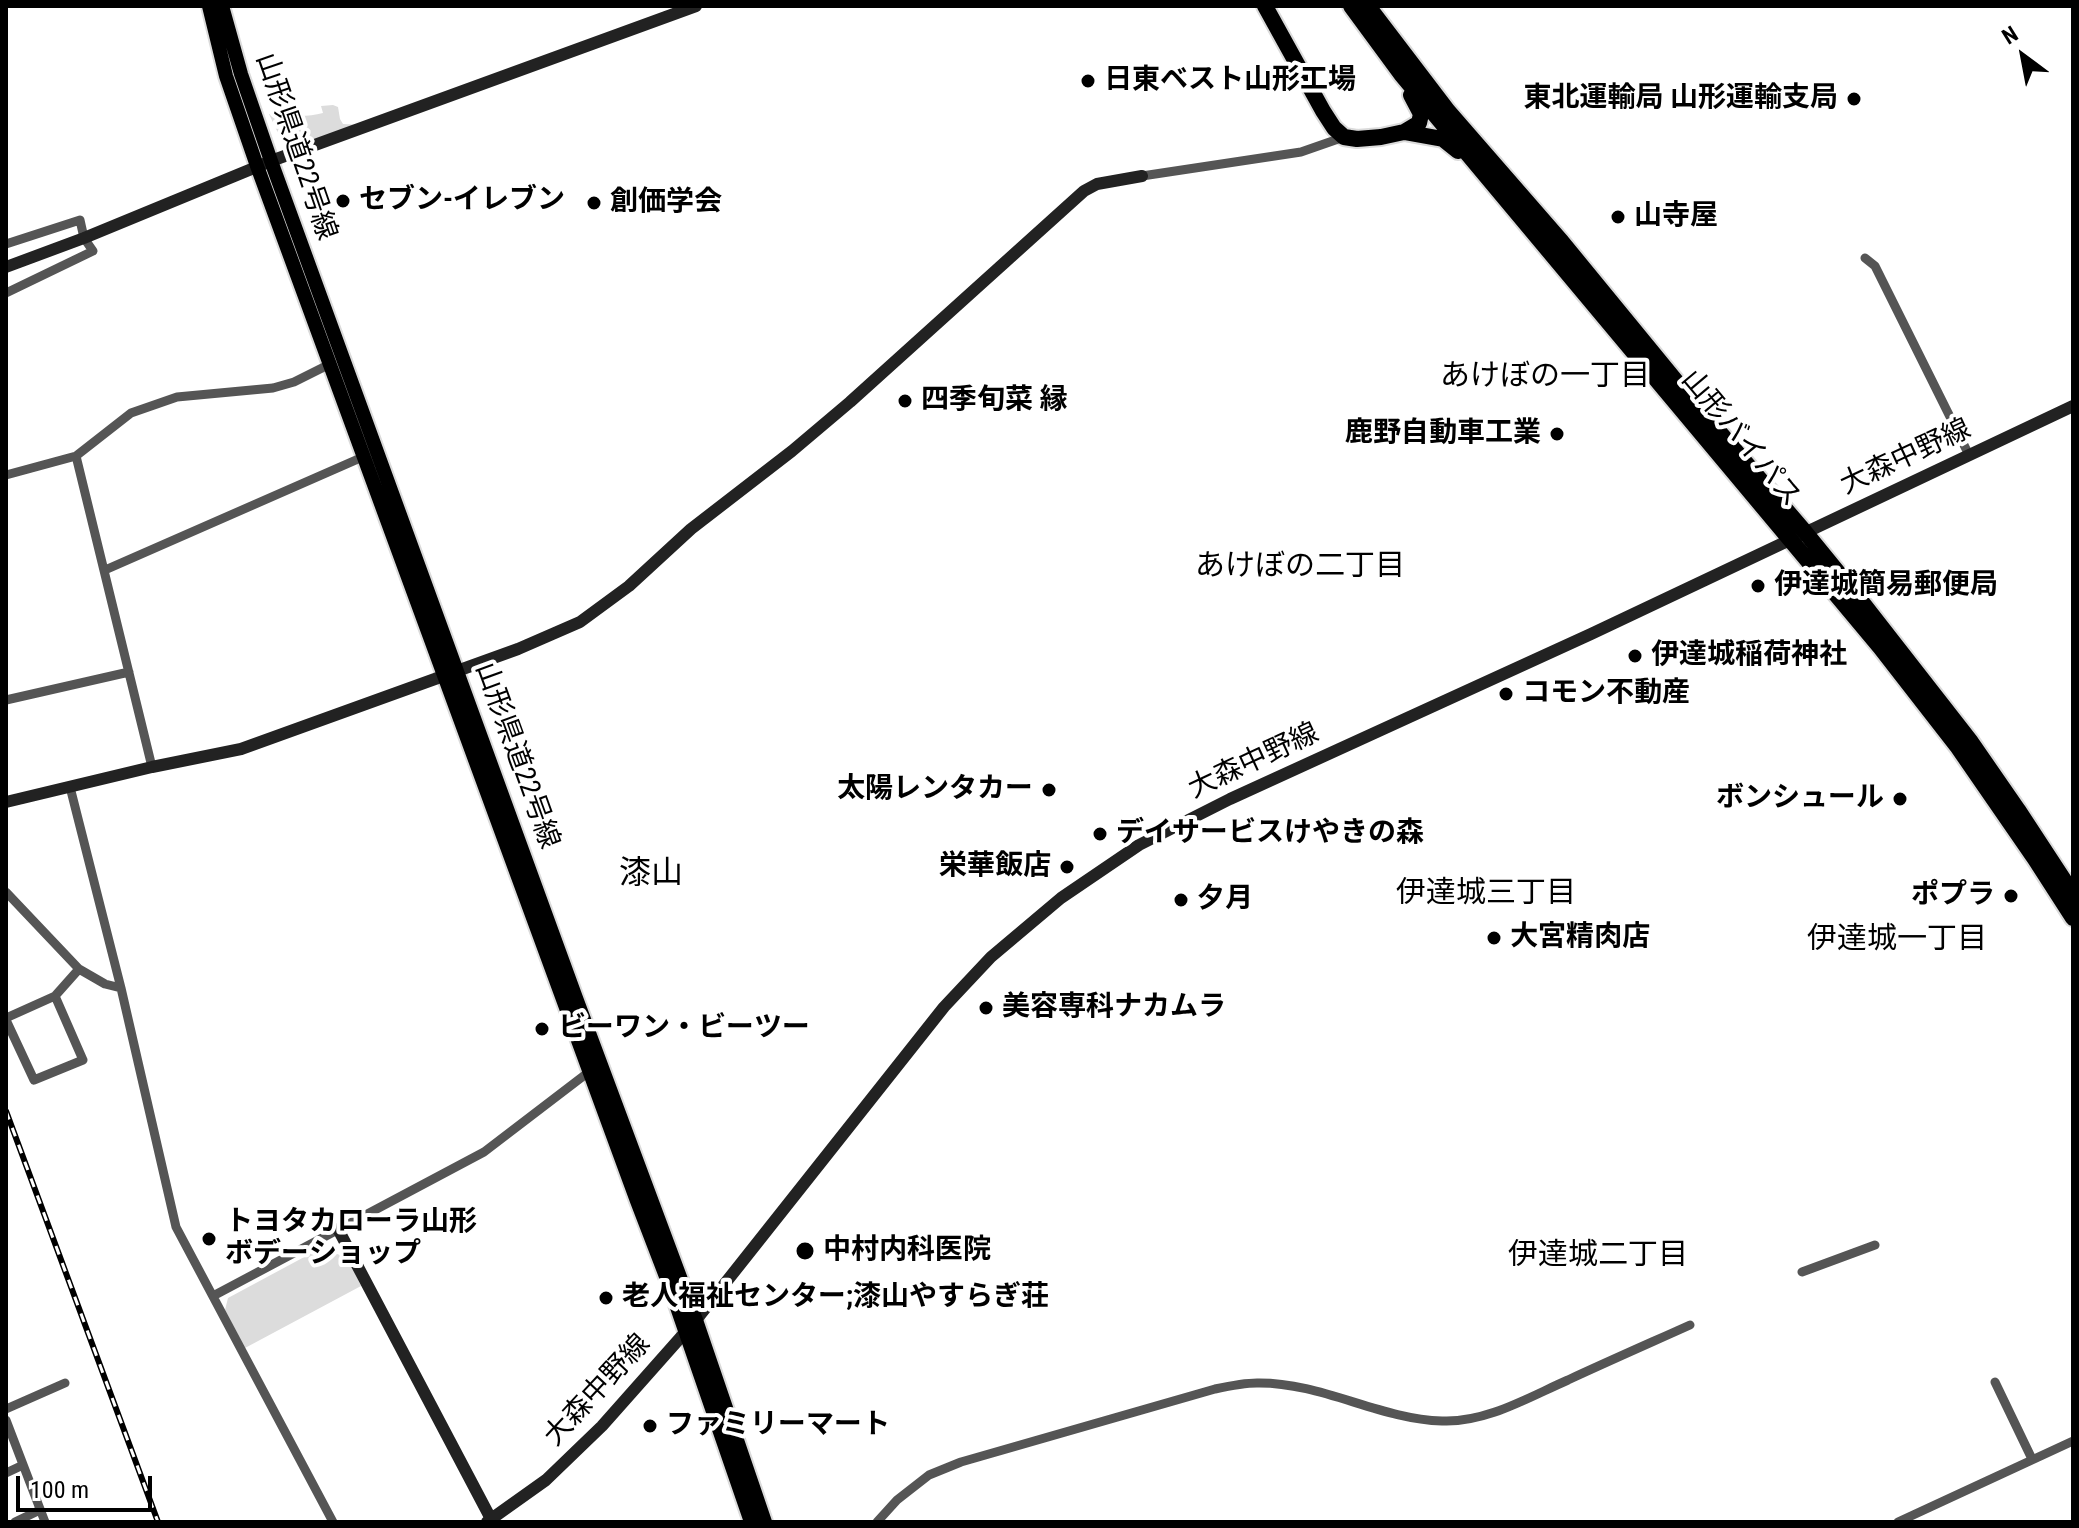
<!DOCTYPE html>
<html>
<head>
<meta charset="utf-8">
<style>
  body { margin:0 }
  #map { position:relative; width:2079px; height:1528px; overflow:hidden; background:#fff; font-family:"Roboto Condensed",sans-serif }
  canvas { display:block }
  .frame { position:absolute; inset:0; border:8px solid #000; pointer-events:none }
  .north { position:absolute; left:1983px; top:16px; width:80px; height:80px; -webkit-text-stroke:6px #fff; paint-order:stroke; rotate:328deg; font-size:22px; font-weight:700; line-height:32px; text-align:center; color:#000 }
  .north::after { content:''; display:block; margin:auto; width:28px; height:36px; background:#000; clip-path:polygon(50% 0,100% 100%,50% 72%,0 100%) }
  .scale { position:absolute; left:16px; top:1476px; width:136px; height:36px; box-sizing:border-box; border:4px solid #000; border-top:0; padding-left:10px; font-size:24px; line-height:28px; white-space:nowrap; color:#000; -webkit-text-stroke:6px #fff; paint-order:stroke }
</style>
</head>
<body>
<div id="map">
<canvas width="2079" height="1528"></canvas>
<div class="frame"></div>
<div class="north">N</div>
<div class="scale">100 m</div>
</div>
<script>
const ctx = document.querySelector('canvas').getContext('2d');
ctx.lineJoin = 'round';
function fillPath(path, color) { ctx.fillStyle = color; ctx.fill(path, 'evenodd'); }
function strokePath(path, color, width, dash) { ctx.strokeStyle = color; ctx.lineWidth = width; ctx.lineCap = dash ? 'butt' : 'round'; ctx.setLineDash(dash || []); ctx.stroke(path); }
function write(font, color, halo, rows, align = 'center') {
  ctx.font = font + ' "Roboto Condensed","Noto Sans JP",sans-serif'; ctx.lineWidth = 8; ctx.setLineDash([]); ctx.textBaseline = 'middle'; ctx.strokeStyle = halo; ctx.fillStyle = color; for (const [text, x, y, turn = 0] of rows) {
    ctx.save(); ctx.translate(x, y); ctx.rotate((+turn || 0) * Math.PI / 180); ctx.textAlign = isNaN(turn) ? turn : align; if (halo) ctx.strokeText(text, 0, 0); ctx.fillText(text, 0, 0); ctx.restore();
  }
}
const green = new Path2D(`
  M333,105L338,107L340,119L343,124L363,125L296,152L278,133L269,114C287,115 305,118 323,113L321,106Z
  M321,1248L348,1258L361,1286L245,1348L225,1310L228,1298Z`);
const street = new Path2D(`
  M1142,176L1301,152L1344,137
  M6,244L80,220L84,238L93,251L6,293
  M1865,258L1875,266L1969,455
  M76,456L152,767
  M6,475L76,456L131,413L177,397L273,388L294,382L330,364
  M105,570L365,456
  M6,700L129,672
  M70,787L121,988L176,1227L333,1522
  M6,892L79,969L105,984L121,988
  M6,1018L55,996L79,969
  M6,1020L34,1080L83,1060L55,996
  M1802,1272L1875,1245
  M213,1296L484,1152L590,1071
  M1995,1382L2032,1459
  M6,1409L65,1383
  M6,1420L45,1522
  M6,1473L23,1465
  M15,1522L40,1510
  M877,1522L897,1500L929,1475L961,1462L1215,1389C1229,1386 1243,1383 1257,1383C1321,1382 1379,1419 1442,1421C1486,1423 1529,1397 1568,1380C1609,1361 1650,1343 1690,1325
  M1898,1522L2073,1441`);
const secondary = new Path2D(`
  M6,267L84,238L271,161L696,6
  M6,802L152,767L241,749L518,649L580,622L629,586L691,529L792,451L850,402L1084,191L1097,184L1142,176
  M338,1229L491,1519
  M487,1522L546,1480L602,1426L696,1320L944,1007L991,957L1061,898L1139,845L1230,799L1591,634L2073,406`);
const primary = new Path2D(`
  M209,6L226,76L257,166L637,1201L670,1287L751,1522
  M222,6L241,74L271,161L576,998L696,1320L765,1522`);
const highway = new Path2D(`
  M1265,6L1323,111L1334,128L1344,137L1357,139L1381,137L1404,132L1419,123L1421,114L1411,95
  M1351,6L1401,74L1880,647L1957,746L2035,859L2073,918
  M1368,6L1448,111L1562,242L1680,386L1805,532L1854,592L1971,742L2018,810L2073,894
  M1404,132L1443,139L1458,151`);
const rail = new Path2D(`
  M6,1111L158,1522`);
const markers = [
  [1088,81,8,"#000"],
  [1854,99,8,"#000"],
  [343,201,8,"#000"],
  [594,203,8,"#000"],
  [1618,217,8,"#000"],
  [905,401,8,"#000"],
  [1557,434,8,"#000"],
  [1758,586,8,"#000"],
  [1635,656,8,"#000"],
  [1506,694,8,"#000"],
  [1049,790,8,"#000"],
  [1900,799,8,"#000"],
  [1100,834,8,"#000"],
  [1067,867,8,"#000"],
  [2011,896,8,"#000"],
  [1181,900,8,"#000"],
  [1494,938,8,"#000"],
  [986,1008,8,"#000"],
  [542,1029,8,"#000"],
  [209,1239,8,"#000"],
  [805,1251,10,"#000"],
  [606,1298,8,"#000"],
  [650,1426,8,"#000"]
];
const poiNames = [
  ["日東ベスト山形工場",1104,81],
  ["東北運輸局 山形運輸支局",1838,99,"right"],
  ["セブン-イレブン",359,201],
  ["創価学会",610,203],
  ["山寺屋",1634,217],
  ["四季旬菜 縁",921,401],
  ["鹿野自動車工業",1541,434,"right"],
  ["伊達城簡易郵便局",1774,586],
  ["伊達城稲荷神社",1651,656],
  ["コモン不動産",1522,694],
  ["太陽レンタカー",1033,790,"right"],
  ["ボンシュール",1884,799,"right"],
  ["デイサービスけやきの森",1116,834],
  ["栄華飯店",1051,867,"right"],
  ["ポプラ",1995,896,"right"],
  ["夕月",1197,900],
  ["大宮精肉店",1510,938],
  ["美容専科ナカムラ",1002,1008],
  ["ビーワン・ビーツー",558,1029],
  ["トヨタカローラ山形",225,1223],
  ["ボデーショップ",225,1255],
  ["中村内科医院",823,1251],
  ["老人福祉センター;漆山やすらぎ荘",622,1298],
  ["ファミリーマート",666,1426]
];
const streetNames = [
  ["山形県道22号線",295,147,71],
  ["山形バイパス",1740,439,50],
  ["大森中野線",1906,458,-25],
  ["山形県道22号線",516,756,70],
  ["大森中野線",1254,762,-25],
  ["大森中野線",598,1391,-47]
];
const neighbourhoodNames = [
  ["あけぼの一丁目",1545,377],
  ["あけぼの二丁目",1300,567],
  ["伊達城三丁目",1486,894],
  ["伊達城一丁目",1897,940],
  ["伊達城二丁目",1598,1256]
];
const quarterNames = [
  ["漆山",651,875]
];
fillPath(green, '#dcdcdc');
strokePath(primary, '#dbdbdb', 18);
strokePath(highway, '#dbdbdb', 20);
strokePath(street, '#555', 9);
strokePath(secondary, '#222', 12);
strokePath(primary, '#000', 14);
strokePath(highway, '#000', 16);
strokePath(rail, '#000', 6);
strokePath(rail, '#fff', 3, [9]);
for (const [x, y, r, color] of markers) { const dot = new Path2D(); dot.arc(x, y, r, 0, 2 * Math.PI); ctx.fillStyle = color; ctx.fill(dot); strokePath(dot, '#fff', 3); }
write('bold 28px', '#000', '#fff', poiNames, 'left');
write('28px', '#000', '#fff', streetNames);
write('30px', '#000', '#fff', neighbourhoodNames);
write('32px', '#000', '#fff', quarterNames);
</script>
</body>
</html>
